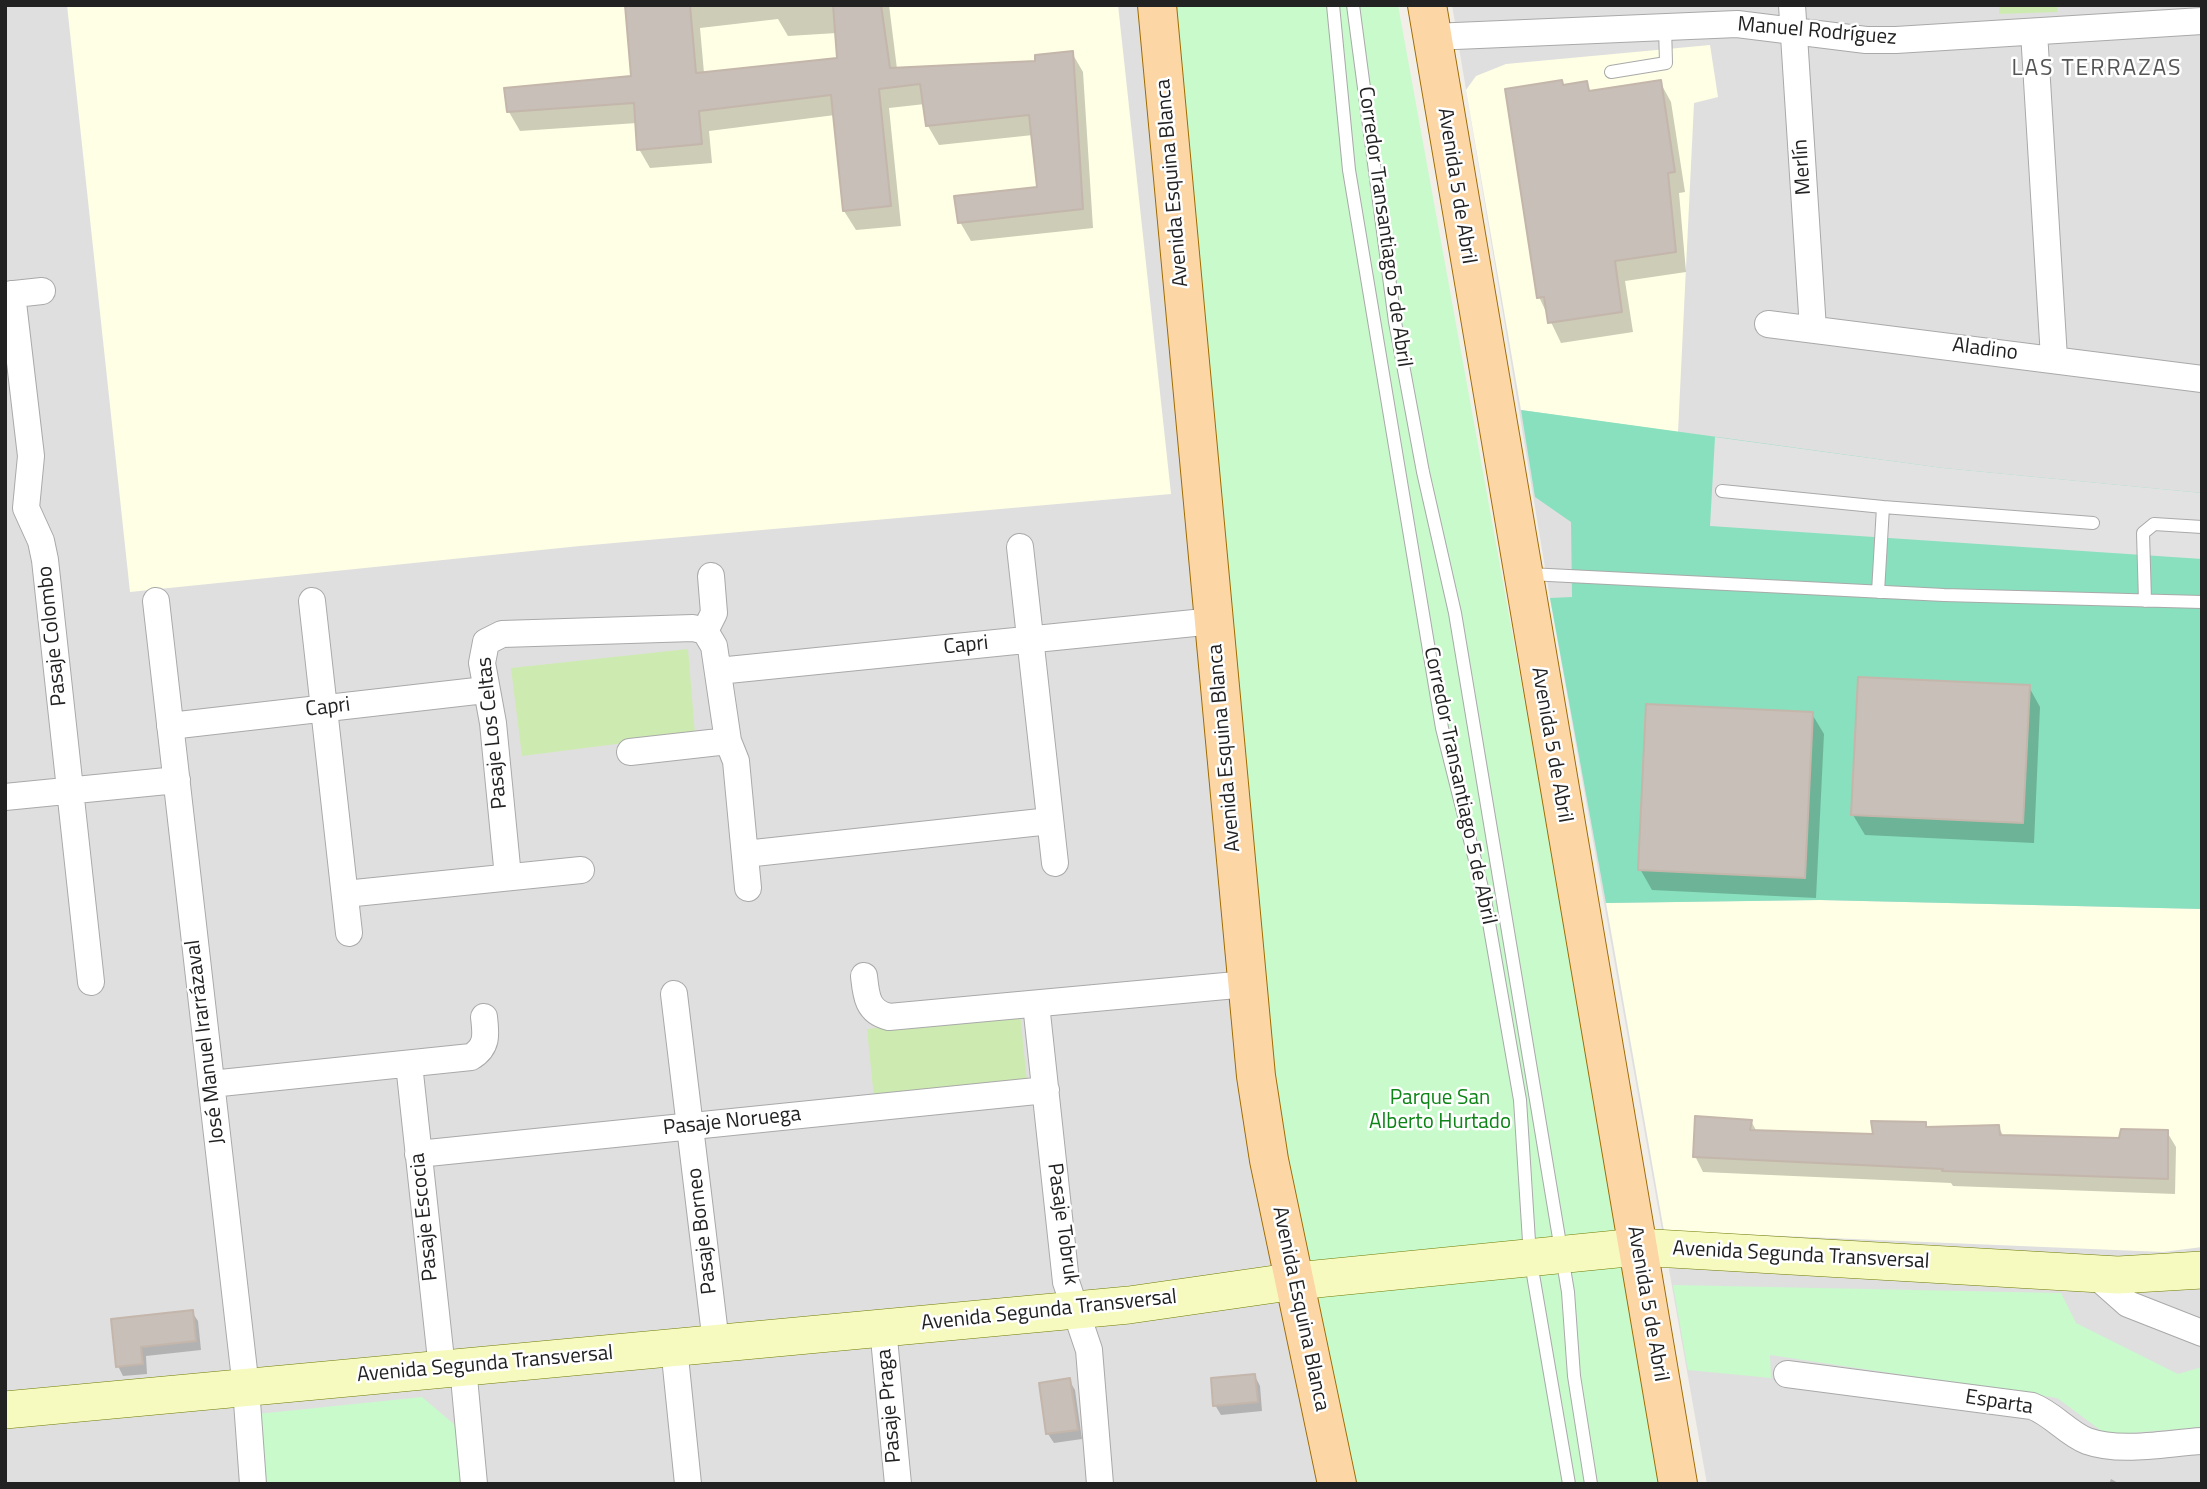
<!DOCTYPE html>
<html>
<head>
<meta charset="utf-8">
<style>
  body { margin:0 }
  #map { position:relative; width:2207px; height:1489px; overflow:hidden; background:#f2efe9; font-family:"Titillium Web",sans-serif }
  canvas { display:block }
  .frame { position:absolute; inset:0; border:7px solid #222; pointer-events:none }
</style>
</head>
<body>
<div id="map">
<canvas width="2207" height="1489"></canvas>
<div class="frame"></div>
</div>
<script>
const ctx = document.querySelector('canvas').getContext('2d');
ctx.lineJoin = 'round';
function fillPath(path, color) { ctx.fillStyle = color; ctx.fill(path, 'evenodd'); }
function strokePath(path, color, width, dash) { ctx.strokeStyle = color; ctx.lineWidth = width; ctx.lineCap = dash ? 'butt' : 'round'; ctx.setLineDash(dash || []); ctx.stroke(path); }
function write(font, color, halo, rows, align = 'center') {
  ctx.font = font + ' "Titillium Web",sans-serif'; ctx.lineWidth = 5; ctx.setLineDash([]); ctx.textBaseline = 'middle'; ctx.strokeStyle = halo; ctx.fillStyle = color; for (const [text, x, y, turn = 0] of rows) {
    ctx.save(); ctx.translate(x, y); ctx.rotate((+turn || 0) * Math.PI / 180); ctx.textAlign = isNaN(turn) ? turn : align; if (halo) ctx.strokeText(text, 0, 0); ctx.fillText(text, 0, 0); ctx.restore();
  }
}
const residential = new Path2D(`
  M5,5H1173L1353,1484H5Z
  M1452,5H2202V1484H1707L1550,598Z`);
const education = new Path2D(`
  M67,5H1118L1171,494L580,546L130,592Z
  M1710,45L1718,97L1694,103L1678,432L1521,410L1466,90L1476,76L1506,64Z
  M1820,900L2202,909V1247L2163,1252L1664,1231L1606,903Z`);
const grass = new Path2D(`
  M1999,5H2057V12L1999,14Z
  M688,649L695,734L522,756L511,668Z
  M1020,1013L1027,1082L874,1098L867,1029Z`);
const park = new Path2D(`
  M1173,5H1398L1667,1484H1353L1280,1114L1231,645Z
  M1673,1285L2061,1293L2076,1323L2178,1374L2202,1367V1427L2107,1435L2057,1398L1770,1355L1771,1378L1688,1370Z
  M422,1397L455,1425L461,1484H264L257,1414Z`);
const pitch = new Path2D(`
  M1521,410L1943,468L2202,493V909L1820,900L1606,903L1550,598L1572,597L1571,522L1535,497Z`);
const parking = new Path2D(`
  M1715,437L1943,468L2202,493V559L1710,526Z`);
const shadow = new Path2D(`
  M627,5H889L897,69L1037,63L1072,53L1083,72L1093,228L971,241L960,222L1039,188L1033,135L939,145L928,126L925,104L889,108L901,226L856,230L844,211L835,115L709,131L712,163L650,168L639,149L637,123L520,131L509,112L633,78ZM778,19L788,36L837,33L839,59L704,73L700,28Z
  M1561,82L1564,86L1586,83L1591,92L1660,82L1671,102L1685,192L1679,193L1686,272L1625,281L1633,332L1561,343L1539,297Z
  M2029,687L2040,707L2034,843L1865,835L1853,815Z
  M1812,714L1824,734L1816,898L1652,890L1640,869Z
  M1751,1121L1757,1132L1875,1136L1925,1124L1927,1128L1998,1126L2004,1137L2121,1140L2167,1132L2176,1147L2175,1194L1953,1186L1951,1183L1703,1172L1695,1156Z
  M192,1312L198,1321L201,1350L146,1356L147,1374L123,1376L118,1366L113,1320Z
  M1255,1376L1260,1386L1262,1411L1221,1415L1215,1405Z
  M1069,1380L1075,1390L1082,1439L1054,1443L1048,1434Z
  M2111,1479L2120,1484H2109Z`);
const building = new Path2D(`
  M625,5H690L696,73L837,58L833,5H881L890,68L1035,61V55L1073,51L1083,209L958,223L954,196L1037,187L1029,115L926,126L920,84L879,89L891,206L843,211L831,95L699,111L702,144L637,150L634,103L507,112L504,88L631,76Z
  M1562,80L1563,85L1587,81L1589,91L1661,80L1675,172L1668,173L1676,252L1615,261L1622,312L1548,323L1544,297L1537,298L1505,89Z
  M1858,677L2030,685L2023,823L1851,815Z
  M1646,704L1813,712L1805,878L1638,870Z
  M1695,1116L1752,1120L1750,1130L1873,1134L1871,1121L1926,1122V1127L1999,1125L2000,1135L2119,1138L2121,1129L2168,1130V1179L1942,1171L1943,1169L1693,1157Z
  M193,1310L196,1341L141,1347L143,1364L116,1367L111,1319Z
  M1255,1374L1258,1402L1213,1406L1211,1378Z
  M1070,1378L1078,1430L1046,1434L1039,1383Z`);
const service = new Path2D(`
  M1333,5L1349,170L1442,728L1485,900L1520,1100L1530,1257L1569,1484
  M1353,5L1395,322L1423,472L1455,613L1568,1292L1574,1376L1591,1484
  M1611,72L1666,63L1665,27
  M1722,491L1883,507
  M1529,574L1944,595L2202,602
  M1878,592L1883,507L2093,523
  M2145,601L2143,533L2154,524L2202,527`);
const minor = new Path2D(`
  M1792,5L1813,329
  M2034,32L2054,358
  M1432,37L1737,24L1866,40H1896L2202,21
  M12,294L31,456L26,508L41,541L45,560L91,982
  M5,295L42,291
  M1768,324L2202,379
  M1020,547L1055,863
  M156,601L246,1388L253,1484
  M312,601L349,933
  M705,631L714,613L711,576
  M718,671L1214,621
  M170,726L485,690
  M630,752L728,741
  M5,797L177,780
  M745,854L1050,821
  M508,877L493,723L482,663L486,642L502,634L693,628L705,631L714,646L728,741L736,761L748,888
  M345,894L581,870
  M864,976C866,995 867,1012 889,1017L1247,984
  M674,994L716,1343
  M1036,1004L1066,1282L1089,1350L1100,1484
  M409,1064L442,1369
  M211,1084L471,1057C488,1047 486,1034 484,1017
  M418,1154L1046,1090
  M2093,1273L2128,1304L2202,1333
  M883,1328L898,1484
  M674,1347L688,1484
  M463,1367L474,1484
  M1787,1374L2032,1406C2053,1414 2067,1433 2087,1441C2121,1453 2166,1443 2202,1441`);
const secondary = new Path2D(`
  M5,1410L1129,1305L1296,1281L1637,1247L2118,1275L2202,1270`);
const primary = new Path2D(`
  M1157,5L1256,1076L1269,1160L1337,1484
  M1427,5L1678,1484`);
const streetNames = [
  ["Manuel Rodríguez",1817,32,5],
  ["Merlín",1803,167,-94],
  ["Avenida Esquina Blanca",1173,183,-95],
  ["Avenida 5 de Abril",1456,186,81],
  ["Corredor Transantiago 5 de Abril",1384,227,82],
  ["Aladino",1985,350,7],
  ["Pasaje Colombo",53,636,-96],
  ["Capri",966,646,-6],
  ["Capri",328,708,-7],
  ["Pasaje Los Celtas",493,733,-96],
  ["Avenida 5 de Abril",1551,745,80],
  ["Avenida Esquina Blanca",1225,748,-95],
  ["Corredor Transantiago 5 de Abril",1459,786,78],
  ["José Manuel Irarrázaval",206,1042,-97],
  ["Pasaje Noruega",732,1122,-6],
  ["Pasaje Escocia",425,1217,-96],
  ["Pasaje Tobruk",1062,1224,82],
  ["Pasaje Borneo",703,1231,-97],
  ["Avenida Segunda Transversal",1801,1256,3],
  ["Avenida 5 de Abril",1647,1304,80],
  ["Avenida Esquina Blanca",1300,1309,78],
  ["Avenida Segunda Transversal",1049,1311,-6],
  ["Avenida Segunda Transversal",485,1365,-5],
  ["Esparta",1999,1403,9],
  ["Pasaje Praga",890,1406,-95]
];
const parkNames = [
  ["Parque San",1440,1099],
  ["Alberto Hurtado",1440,1123]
];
const neighbourhoodNames = [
  ["LAS TERRAZAS",2097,69]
];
fillPath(residential, '#e0dfdf');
fillPath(education, '#ffffe5');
fillPath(grass, '#cdebb0');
fillPath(park, '#c8facc');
fillPath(pitch, '#88e0be');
fillPath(parking, '#e2e2e2');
fillPath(shadow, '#0003');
fillPath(building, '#c7bfb8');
strokePath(building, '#c4b6ab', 2);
strokePath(service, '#a9a9a9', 14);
strokePath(minor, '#a9a9a9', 28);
strokePath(secondary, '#707d05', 38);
strokePath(primary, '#a06b00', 40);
strokePath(service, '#fff', 12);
strokePath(minor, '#fff', 26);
strokePath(secondary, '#f7fabf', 37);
strokePath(primary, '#fcd6a4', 38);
write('21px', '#222', '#fff', streetNames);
write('21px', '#0c8416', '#fff', parkNames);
ctx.letterSpacing = '2px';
write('23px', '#555', '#fff', neighbourhoodNames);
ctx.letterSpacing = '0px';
</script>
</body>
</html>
